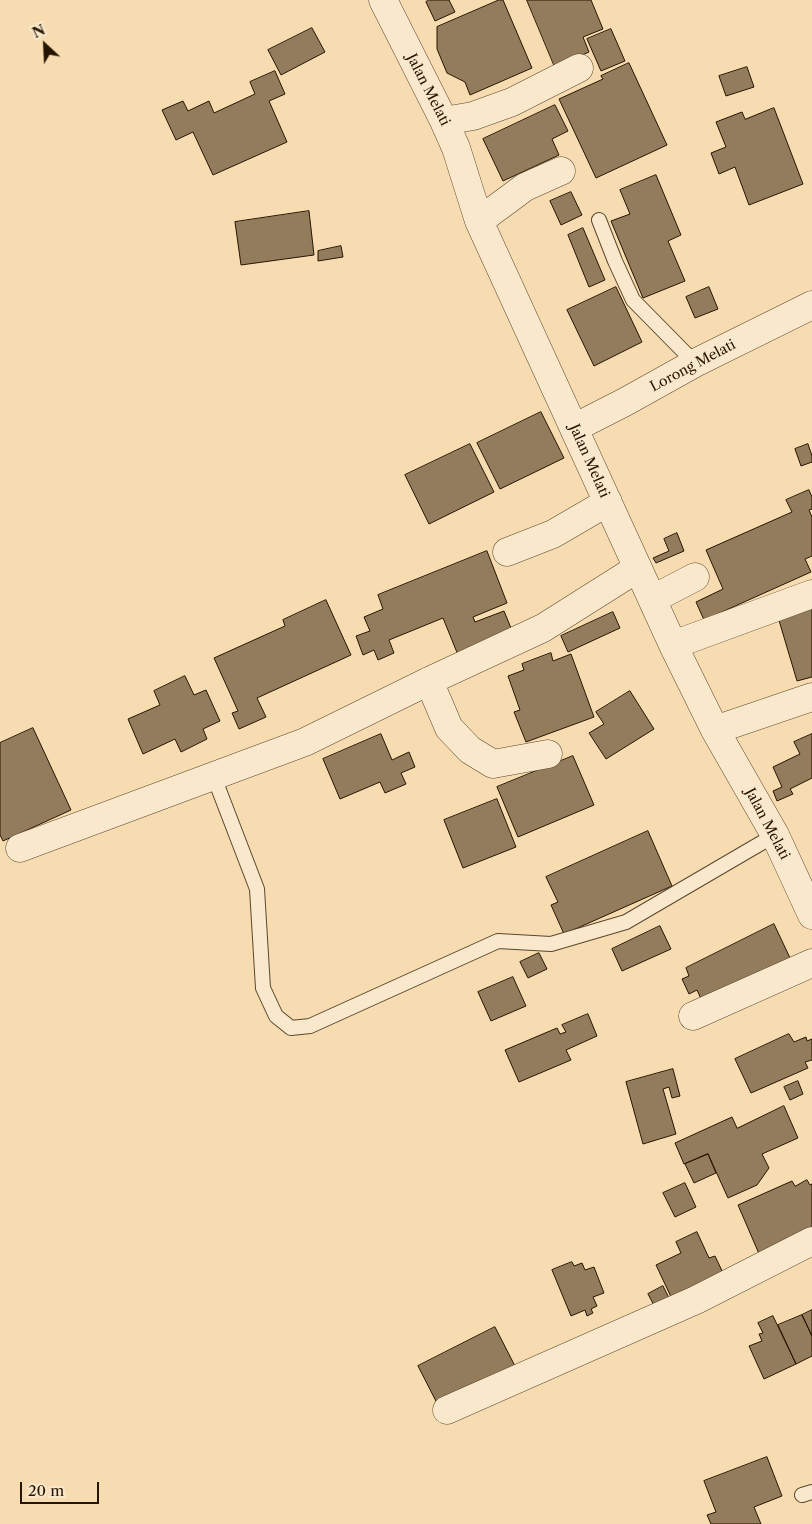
<!DOCTYPE html>
<html>
<head>
<meta charset="utf-8">
<style>
  body { margin:0 }
  #map { position:relative; width:812px; height:1524px; overflow:hidden; background:#f6dcb0; font-family:"Libre Caslon Text",serif }
  canvas { display:block }
  .north { position:absolute; left:20px; top:20px; width:50px; height:50px; -webkit-text-stroke:4px #f9e8cc; paint-order:stroke; rotate:335deg; font-size:14px; font-weight:700; line-height:20px; text-align:center; color:#261501 }
  .north::after { content:''; display:block; margin:auto; width:18px; height:22px; background:#261501; clip-path:polygon(50% 0,100% 100%,50% 72%,0 100%) }
  .scale { position:absolute; left:20px; top:1482px; width:79px; height:22px; box-sizing:border-box; border:2px solid #261501; border-top:0; padding-left:6px; font-size:15px; line-height:18px; white-space:nowrap; color:#261501; -webkit-text-stroke:4px #f9e8cc; paint-order:stroke }
</style>
</head>
<body>
<div id="map">
<canvas width="812" height="1524"></canvas>
<div class="north">N</div>
<div class="scale">20 m</div>
</div>
<script>
const ctx = document.querySelector('canvas').getContext('2d');
ctx.lineJoin = 'round';
function fillPath(path, color) { ctx.fillStyle = color; ctx.fill(path, 'evenodd'); }
function strokePath(path, color, width, dash) { ctx.strokeStyle = color; ctx.lineWidth = width; ctx.lineCap = dash ? 'butt' : 'round'; ctx.setLineDash(dash || []); ctx.stroke(path); }
function write(font, color, halo, rows, align = 'center') {
  ctx.font = font + ' "Libre Caslon Text",serif'; ctx.lineWidth = 4; ctx.setLineDash([]); ctx.textBaseline = 'middle'; ctx.strokeStyle = halo; ctx.fillStyle = color; for (const [text, x, y, turn = 0] of rows) {
    ctx.save(); ctx.translate(x, y); ctx.rotate((+turn || 0) * Math.PI / 180); ctx.textAlign = isNaN(turn) ? turn : align; if (halo) ctx.strokeText(text, 0, 0); ctx.fillText(text, 0, 0); ctx.restore();
  }
}
const building = new Path2D(`
  M429,0H449L455,12L435,21L426,2Z
  M499,0H503L532,68L470,95L465,82L447,73L437,49V27Z
  M527,0H591L603,29L583,37L589,52L555,67Z
  M312,28L325,52L281,75L268,50Z
  M611,29L625,61L601,71L587,39Z
  M629,63L667,145L596,178L559,99L603,79L601,76Z
  M747,67L754,87L726,96L719,76Z
  M275,71L285,94L269,101L287,142L213,175L193,132L176,140L162,110L183,101L188,111L209,101L214,113L255,94L250,82Z
  M555,105L568,131L552,139L559,155L503,181L483,139Z
  M774,108L803,184L749,205L735,167L719,174L711,153L726,147L716,122L742,112L745,119Z
  M656,175L681,235L668,241L685,281L643,298L611,221L630,214L620,190Z
  M571,192L582,215L561,225L550,201Z
  M309,211L314,255L241,265L235,222Z
  M583,228L605,280L589,287L568,235Z
  M341,246L343,257L318,261V251Z
  M616,287L642,342L594,366L567,310Z
  M709,287L718,309L695,318L686,297Z
  M541,412L564,458L500,489L477,443Z
  M470,444L494,492L429,524L405,475Z
  M808,444L812,456V462L801,466L795,449Z
  M809,490L812,497V509L809,510L812,517V556L805,559L811,572L704,620L696,602L723,589L706,550L792,512L786,500Z
  M677,533L684,551L656,563L653,558L669,551L664,539Z
  M487,551L507,603L473,617L475,622L504,611L513,633L458,655L443,618L389,640L394,653L378,660L374,650L363,655L356,636L370,631L364,617L383,609L378,595Z
  M326,600L351,655L257,698L266,717L239,729L232,713L238,711L214,658L285,626L283,620Z
  M812,607V677L797,681L778,617Z
  M613,612L620,628L568,652L561,636Z
  M551,653L553,661L571,654L594,717L526,742L514,712L520,710L508,676L524,670L522,664Z
  M185,676L194,695L206,690L220,721L203,729L207,739L181,752L175,739L143,754L128,719L160,705L154,691Z
  M630,691L654,729L606,759L589,733L604,724L596,712Z
  M33,728L71,810L3,841L0,835V743Z
  M381,734L392,760L409,752L415,767L401,773L406,784L385,793L380,782L340,799L323,759Z
  M812,734V778L790,789L793,794L777,801L773,791L782,787L773,767L800,754L794,742Z
  M573,756L594,805L518,837L497,787Z
  M497,799L516,847L463,868L444,820Z
  M648,831L672,886L564,934L551,905L558,902L546,877Z
  M774,924L791,960L702,1001L697,990L689,994L682,979L689,976L686,968Z
  M660,926L671,949L622,971L612,949Z
  M539,953L547,969L528,978L520,962Z
  M513,977L526,1006L491,1021L478,992Z
  M588,1014L597,1036L566,1050L571,1060L519,1082L505,1050L557,1028L560,1034L566,1032L562,1025Z
  M789,1034L794,1042L806,1037L807,1041L812,1039V1060L805,1062L808,1068L751,1093L735,1059Z
  M673,1069L680,1096L672,1098L669,1087L663,1089L676,1134L643,1144L626,1082Z
  M798,1081L803,1094L790,1100L784,1087Z
  M784,1106L798,1138L762,1154L769,1168L757,1185L728,1198L708,1154L684,1164L675,1143L732,1117L737,1128Z
  M708,1154L716,1173L694,1183L685,1164Z
  M807,1180L810,1185L812,1184V1227L790,1237L760,1256L738,1205L792,1181L795,1186Z
  M685,1183L696,1207L675,1217L663,1193Z
  M697,1232L709,1258L715,1256L724,1275L672,1299L656,1265L681,1253L676,1242Z
  M572,1262L574,1266L582,1263L585,1270L594,1267L604,1293L593,1297L597,1306L591,1309L593,1313L587,1316L585,1310L571,1316L552,1270Z
  M663,1286L673,1306L658,1313L648,1294Z
  M812,1310V1336L802,1315Z
  M802,1315L812,1336V1356L796,1364L778,1325Z
  M773,1316L796,1364L764,1379L749,1346L762,1341L759,1334L763,1333L758,1323Z
  M495,1327L516,1368L439,1407L418,1366Z
  M767,1457L782,1496L754,1507L761,1524H711L707,1515L716,1512L704,1481Z`);
const lane = new Path2D(`
  M599,220L615,261L633,300L695,363
  M214,777L257,889L263,988L276,1016L291,1028L310,1026L498,941L551,944L626,922L775,835
  M802,1495L812,1492`);
const street = new Path2D(`
  M383,0L444,121L456,148L479,221L673,645L715,730L775,835L812,915
  M444,121L473,116L512,102L579,68
  M479,221L525,187L561,171
  M574,428L625,402L695,363L812,305
  M507,552L553,534L608,502
  M653,599L695,577
  M673,645L812,594
  M429,681L449,728L470,750L493,764L548,754
  M715,730L812,697
  M20,848L305,742L429,681L543,628L638,568
  M693,1016L812,963
  M447,1410L696,1300L812,1241`);
const streetNames = [
  ["Jalan Melati",428,90,63],
  ["Lorong Melati",693,366,-28],
  ["Jalan Melati",589,461,66],
  ["Jalan Melati",767,824,62]
];
fillPath(building, '#927c5c');
strokePath(building, '#261501', 1);
strokePath(lane, '#5a472d', 16);
strokePath(street, '#5a472d', 29);
strokePath(lane, '#f9e8cc', 14);
strokePath(street, '#f9e8cc', 28);
write('14px', '#261501', '#f9e8cc', streetNames);
</script>
</body>
</html>
